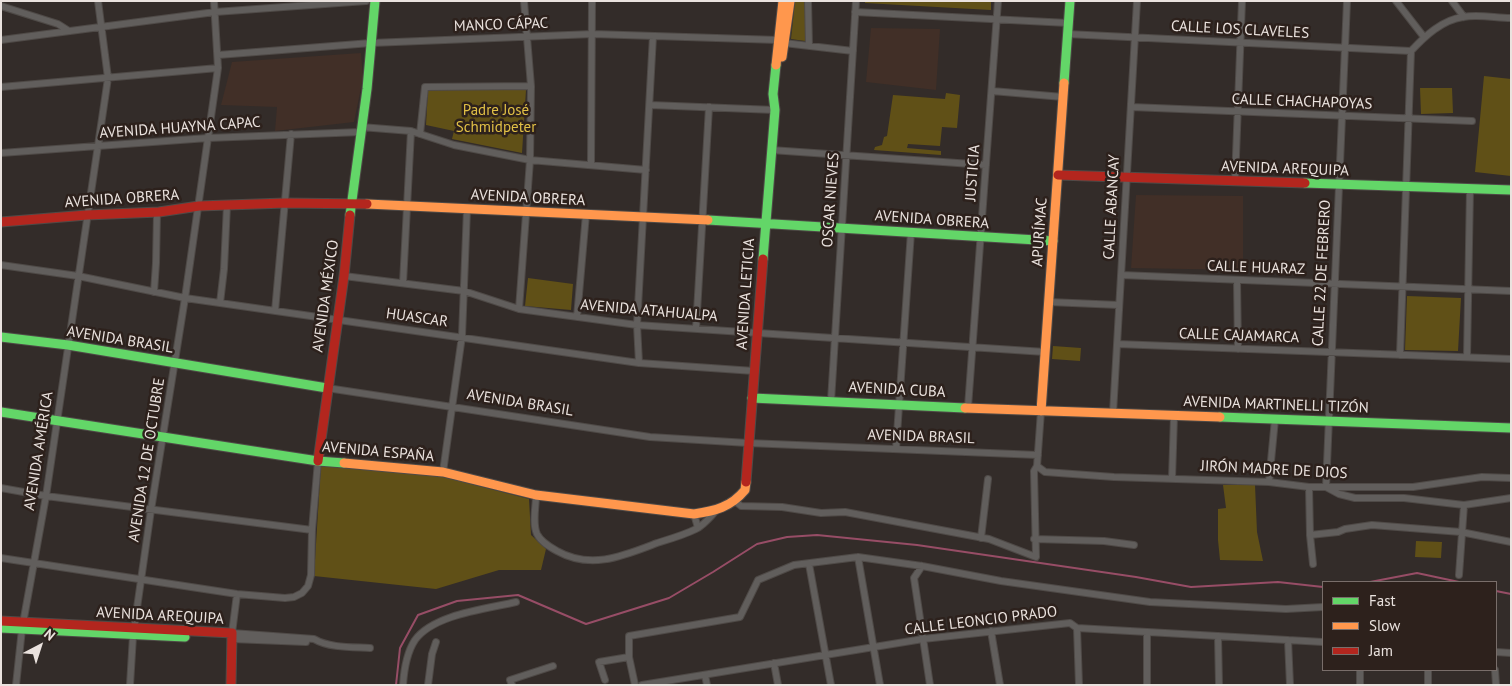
<!DOCTYPE html>
<html>
<head>
<meta charset="utf-8">
<style>
  body { margin:0 }
  #map { position:relative; width:1512px; height:686px; overflow:hidden; background:#332c29; font-family:"PT Sans",sans-serif }
  canvas { display:block }
  .frame { position:absolute; inset:0; border:2px solid #eae2de; pointer-events:none }
  .legend { position:absolute; left:1322px; top:581px; width:175px; height:90px; box-sizing:border-box; background:#2d211c; border:1px solid #796e6a; margin:0; padding:6px 9px; list-style:none; font-size:15px; color:#eae2de }
  .legend li { display:flex; align-items:center; gap:10px; height:25px }
  .legend b { width:25px; border:1px solid #796e6a }
  .north { position:absolute; left:15px; top:621px; width:50px; height:50px; -webkit-text-stroke:4px #2d211c; paint-order:stroke; rotate:40deg; font-size:14px; font-weight:700; line-height:20px; text-align:center; color:#eae2de }
  .north::after { content:''; display:block; margin:auto; width:18px; height:22px; background:#eae2de; clip-path:polygon(50% 0,100% 100%,50% 72%,0 100%) }
</style>
</head>
<body>
<div id="map">
<canvas width="1512" height="686"></canvas>
<div class="frame"></div>
<ul class="legend">
<li><b style="height:6px;background:#63d668"></b>Fast</li>
<li><b style="height:6px;background:#ff974d"></b>Slow</li>
<li><b style="height:6px;background:#b3261e"></b>Jam</li>
</ul>
<div class="north">N</div>
</div>
<script>
const ctx = document.querySelector('canvas').getContext('2d');
ctx.lineJoin = 'round';
function fillPath(path, color) { ctx.fillStyle = color; ctx.fill(path, 'evenodd'); }
function strokePath(path, color, width, dash) { ctx.strokeStyle = color; ctx.lineWidth = width; ctx.lineCap = dash ? 'butt' : 'round'; ctx.setLineDash(dash || []); ctx.stroke(path); }
function write(font, color, halo, rows, align = 'center') {
  ctx.font = font + ' "PT Sans",sans-serif'; ctx.lineWidth = 5; ctx.setLineDash([]); ctx.textBaseline = 'middle'; ctx.strokeStyle = halo; ctx.fillStyle = color; for (const [text, x, y, turn = 0] of rows) {
    ctx.save(); ctx.translate(x, y); ctx.rotate((+turn || 0) * Math.PI / 180); ctx.textAlign = isNaN(turn) ? turn : align; if (halo) ctx.strokeText(text, 0, 0); ctx.fillText(text, 0, 0); ctx.restore();
  }
}
const built = new Path2D(`
  M871,28L940,29L936,90L866,82Z
  M361,53L363,78L354,122L275,131L277,107L221,105L232,62Z
  M1136,195L1243,196V270L1131,268Z`);
const green = new Path2D(`
  M795,1H805V41L791,39Z
  M865,1H991V10L865,3Z
  M1484,76L1511,79V176L1475,172Z
  M1420,88H1452L1453,113L1421,114Z
  M428,90H526L522,153L452,139L454,131L426,125Z
  M946,93L960,95L957,128L942,127L940,146L908,144L907,148L941,151V155L874,150L875,147L882,145L884,137L887,136L893,95L945,99Z
  M528,278L573,284L571,310L525,306Z
  M1407,296L1461,298L1458,351L1405,350Z
  M1053,346L1081,348L1080,361L1052,359Z
  M321,464L444,477L529,499L531,535L546,549L541,570H499L436,589L314,576Z
  M1223,485H1255L1257,532L1263,561L1220,560L1218,540V509L1226,508Z
  M1416,541L1442,542L1441,558L1415,557Z`);
const stream = new Path2D(`
  M1370,582L1417,573L1459,582
  M1496,591L1511,594
  M396,685L400,648L418,615L457,601L518,595L586,624L669,598L713,572L757,544L787,537L817,535L917,545L1136,577L1191,587L1278,582L1323,587`);
const street = new Path2D(`
  M808,1L809,46
  M1347,1L1326,487L1339,494L1355,498H1404L1464,505L1511,498
  M1396,1L1424,37
  M1452,1L1464,17
  M1,6L58,24L69,31
  M855,12L1068,23
  M1067,34L1411,51
  M1,40L215,12L366,1
  M1411,51C1425,36 1442,20 1463,17C1478,14 1496,18 1511,18
  M218,55L371,43L593,34L778,40L784,43L853,51
  M1,87L218,68
  M992,91L1063,97
  M650,105L775,110
  M1131,107L1472,121
  M361,127L411,131L454,145L530,160L646,170
  M420,134L425,87L531,86
  M771,150L986,165
  M1,153L208,138L361,132
  M591,165L592,1
  M1235,181L1242,1
  M1,265L78,276L185,298L639,363L754,371
  M1121,275L1511,291
  M344,276L464,291L519,309L637,325L1045,352
  M1237,280L1238,349
  M403,283L411,131
  M154,292L156,263L157,213
  M1049,302L1119,305
  M220,303L224,269L227,205
  M519,309L530,160L531,86L524,1
  M275,311L291,134
  M577,317L586,214
  M696,329L709,107
  M1117,344L1511,359
  M1400,355L1411,51
  M1467,357L1470,189
  M639,363L637,325L653,36
  M327,388L650,437L748,443L1038,455
  M831,401L856,1
  M968,407L998,1
  M1113,413L1137,1
  M896,449L911,232
  M1037,466L1045,472L1114,477L1269,482L1309,487H1413L1482,477L1511,478
  M443,472L462,336L467,209
  M1172,479L1174,416
  M1269,482L1275,419
  M1309,487L1310,535L1313,564
  M1,488L46,496L312,530
  M536,495C536,507 532,523 537,534C541,542 550,547 557,551C591,570 623,556 657,543C670,539 684,535 696,529C704,525 710,517 716,511
  M736,502L741,506L782,507L821,513L845,512L989,539L1036,557L1034,471L1037,466L1041,411
  M694,514L698,528
  M1310,535L1338,532L1345,529L1372,525L1461,532L1511,542
  M981,538L988,479
  M1034,539L1104,541L1134,545
  M858,557L880,685
  M1,558L237,594L285,598L294,597L302,593L308,586L311,575L312,530L318,461
  M809,564L831,685
  M922,566L914,578L930,685
  M1459,575L1464,505
  M237,594L232,633L314,639C329,648 353,647 370,648
  M1077,628L1079,685
  M991,631L1000,685
  M1218,636L1219,685
  M232,639L306,642
  M1288,640L1290,685
  M1496,652L1511,653
  M774,663L778,685
  M1360,670V685
  M1428,670V685
  M1495,670L1496,685
  M705,675L707,685
  M605,680L599,662L629,657
  M16,685L22,629L46,496L108,78L98,1
  M130,685L133,636L151,510L185,298L218,68L214,1
  M403,685C404,670 407,652 415,640C434,614 487,609 516,602
  M428,685L432,654L436,642
  M512,685L510,680L553,666
  M635,685L629,657V636L740,617L758,580L794,565L858,557L922,566L1001,581L1150,602L1286,609L1323,607
  M642,685L923,639L1070,623L1077,628L1323,642
  M1147,685V632`);
const fast = new Path2D(`
  M1064,83L1070,1
  M1305,183L1511,190
  M350,215L367,89L375,1
  M708,220L1053,241
  M763,259L775,110L773,94L776,65
  M1,337L68,345L327,388
  M752,398L965,408
  M1,412L318,461L344,463
  M1220,417L1511,428
  M1,628L185,637`);
const slow = new Path2D(`
  M782,57L790,1
  M776,65L783,1
  M367,204L708,220
  M965,408L1220,417
  M1041,411L1064,83
  M344,463L443,472L536,495L694,514C715,511 731,507 745,490L746,482`);
const jam = new Path2D(`
  M1058,175L1305,183
  M1,222L87,215L159,212L199,206L285,203L367,204
  M318,461L344,276L350,215
  M746,482L763,259
  M1,621L232,633L231,685`);
const streetNames = [
  ["MANCO CÁPAC",501,25,-2],
  ["CALLE LOS CLAVELES",1240,30,3],
  ["CALLE CHACHAPOYAS",1302,102,2],
  ["AVENIDA HUAYNA CAPAC",180,128,-4],
  ["AVENIDA AREQUIPA",1285,169,2],
  ["JUSTICIA",973,173,-86],
  ["AVENIDA OBRERA",528,198,3],
  ["AVENIDA OBRERA",122,199,-4],
  ["OSCAR NIEVES",831,200,-86],
  ["CALLE ABANCAY",1112,207,-87],
  ["AVENIDA OBRERA",932,220,4],
  ["APURÍMAC",1040,232,-86],
  ["CALLE HUARAZ",1256,268,2],
  ["CALLE 22 DE FEBRERO",1322,273,-87],
  ["AVENIDA LETICIA",746,294,-86],
  ["AVENIDA MÉXICO",326,296,-82],
  ["AVENIDA ATAHUALPA",649,311,5],
  ["HUASCAR",417,318,8],
  ["CALLE CAJAMARCA",1239,336,2],
  ["AVENIDA BRASIL",120,340,9],
  ["AVENIDA CUBA",897,390,3],
  ["AVENIDA BRASIL",520,403,9],
  ["AVENIDA MARTINELLI TIZÓN",1276,405,2],
  ["AVENIDA BRASIL",921,437,2],
  ["AVENIDA AMÉRICA",39,451,-81],
  ["AVENIDA ESPAÑA",378,452,5],
  ["AVENIDA 12 DE OCTUBRE",147,460,-81],
  ["JIRÓN MADRE DE DIOS",1274,470,3],
  ["AVENIDA AREQUIPA",160,616,3],
  ["CALLE LEONCIO PRADO",981,621,-7]
];
const parkNames = [
  ["Padre José",496,111],
  ["Schmidpeter",496,128]
];
fillPath(built, '#412f27');
fillPath(green, '#605017');
strokePath(stream, '#974d66', 2);
strokePath(street, '#4f4a47', 8);
strokePath(fast, '#4f4a47', 11);
strokePath(slow, '#4f4a47', 11);
strokePath(jam, '#4f4a47', 11);
strokePath(street, '#615e5c', 6);
strokePath(fast, '#63d668', 9);
strokePath(slow, '#ff974d', 9);
strokePath(jam, '#b3261e', 9);
write('15px', '#eae2de', '#2d211c', streetNames);
write('15px', '#e1c046', '#2d211c', parkNames);
</script>
</body>
</html>
